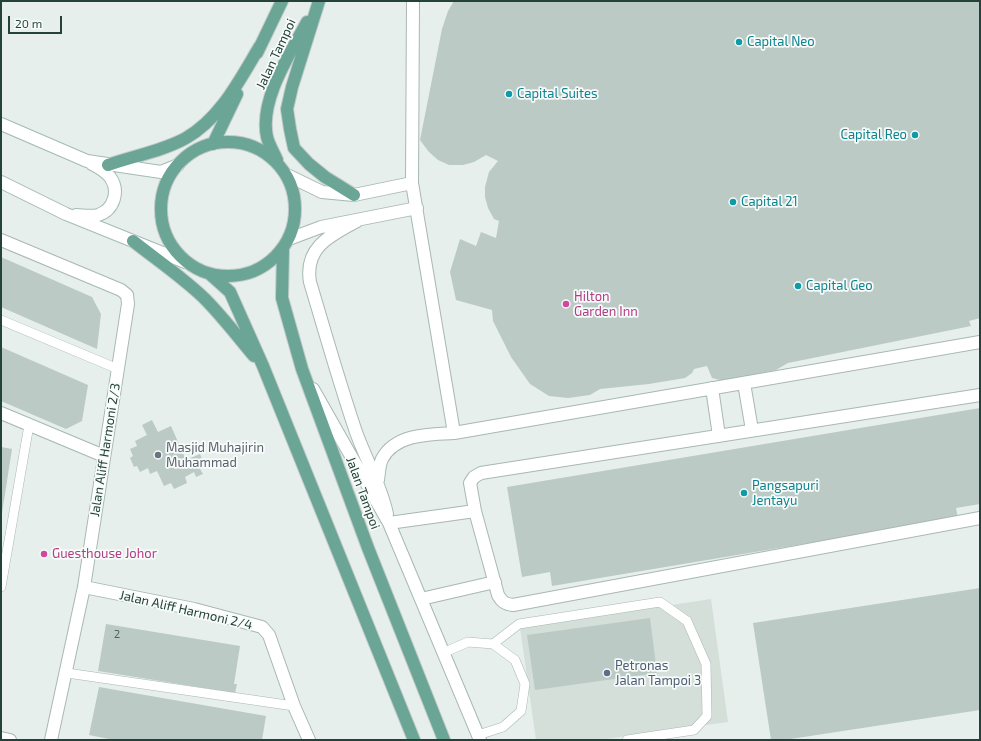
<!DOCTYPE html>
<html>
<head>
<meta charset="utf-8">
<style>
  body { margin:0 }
  #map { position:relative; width:981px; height:741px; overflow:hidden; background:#e6efeb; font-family:"Exo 2",sans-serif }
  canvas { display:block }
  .frame { position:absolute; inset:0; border:2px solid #24423a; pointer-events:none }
  .scale { position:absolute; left:8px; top:16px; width:54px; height:18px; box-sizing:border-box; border:2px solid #24423a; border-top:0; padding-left:5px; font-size:12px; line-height:14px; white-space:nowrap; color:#24423a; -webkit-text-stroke:3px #f7fbf9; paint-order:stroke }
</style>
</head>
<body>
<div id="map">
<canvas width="981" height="741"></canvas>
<div class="frame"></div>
<div class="scale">20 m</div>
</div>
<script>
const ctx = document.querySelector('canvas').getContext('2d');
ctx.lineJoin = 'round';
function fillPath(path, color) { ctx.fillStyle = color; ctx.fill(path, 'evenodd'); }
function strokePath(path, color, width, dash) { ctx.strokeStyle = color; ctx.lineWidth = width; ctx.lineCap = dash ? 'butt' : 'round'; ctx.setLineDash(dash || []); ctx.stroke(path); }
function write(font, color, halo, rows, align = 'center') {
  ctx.font = font + ' "Exo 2",sans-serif'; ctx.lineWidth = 3.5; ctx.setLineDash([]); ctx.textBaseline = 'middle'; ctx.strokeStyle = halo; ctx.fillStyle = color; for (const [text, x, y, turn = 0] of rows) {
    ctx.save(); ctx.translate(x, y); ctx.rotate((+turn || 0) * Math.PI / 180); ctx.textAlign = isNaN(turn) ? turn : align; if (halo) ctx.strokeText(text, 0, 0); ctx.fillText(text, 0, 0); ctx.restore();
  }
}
const built = new Path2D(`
  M711,599L728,722L599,740H536L520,628Z`);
const building = new Path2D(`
  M454,1H980V318L969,321L971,326L788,363L776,370L729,380H720L712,378L707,366L694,369L692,373L685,378L649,384L600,389L590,395L568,398L549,396L530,384L511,357L493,321L492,310L456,300L450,272L460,239L476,246L481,232L496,238L499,221L494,219L488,208L485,197V187L489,172L498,161L486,155L474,162L463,165H449L438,160L429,152L420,140L442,29L448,11Z
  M1,257L92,297L101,314L97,349L1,307Z
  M1,347L88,385L82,421L66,429L1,401Z
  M980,408V504L956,508L958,518L552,586L550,572L522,577L507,487Z
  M152,420L158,432L171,426L186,460L200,454L205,466L200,469L203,474L196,477L194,472L185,477L187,483L174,489L171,483L164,486L157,471L150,474L148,468L140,472L137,466L134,467L130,458L133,456L130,449L137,446L135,441L147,435L142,425Z
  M1,447L12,449L2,513H1Z
  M980,588V710L784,740H771L753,623Z
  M650,618L657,673L535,690L527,635Z
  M106,624L240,646L234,684H237L235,693L98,671Z
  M99,687L266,716L262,740H114L89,735Z`);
const lane = new Path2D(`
  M1,320L118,369
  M1,587L29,425
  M493,644L519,624L660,602L687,621L706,664L707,716L694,730L627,740
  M445,652L468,642L493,644L515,660L525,684L521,711L503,727L478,735
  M67,673L294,706`);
const street = new Path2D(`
  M413,1L412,183L454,433
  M287,175L322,192L354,195L412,183
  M357,221C331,235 304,247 310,282C325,332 339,382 356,432C366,460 381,485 387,514
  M289,239L321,227L417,208
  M1,240L121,290L127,295L128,304L84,587L51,740
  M744,383L752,430
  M712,388L719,436
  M313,389L389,523L480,740
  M980,395L481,473L474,477L470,483L475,511L498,595C502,602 505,604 513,605L980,518
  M1,413L104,456
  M378,480C379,474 379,465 382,459C395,434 429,434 454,433L980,342
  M389,523L475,511
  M84,587L194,609L262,627L269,635L294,706L309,740
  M421,599L495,582
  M1,738L10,740`);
const secondary = new Path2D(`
  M1,124L87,161L161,172L178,165
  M1,182L66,214L185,262
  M76,215C82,215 91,217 98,215C114,210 120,191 110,177C105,171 98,167 92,164`);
const primary = new Path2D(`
  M319,1L292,87L287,109L290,129L294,148L309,164L325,177L354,195
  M257,53L282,1
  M161 209a67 67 0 1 1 134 0a67 67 0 1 1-134 0Z
  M213,144L237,94
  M277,160C274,153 269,145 267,137C259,100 290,54 307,22
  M108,165C133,156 163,151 186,138C221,118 240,79 260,46
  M133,241C157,260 182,277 204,298C222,316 238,337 254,356
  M283,249L282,298L302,369L368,548L444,740
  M211,275L230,292L263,366L414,740`);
const markers = [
  [739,42,4,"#0f9aa8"],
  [509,94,4,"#0f9aa8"],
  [915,135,4,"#0f9aa8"],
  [733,202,4,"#0f9aa8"],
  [798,286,4,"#0f9aa8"],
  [566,304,4,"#d1479c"],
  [158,455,4,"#6b7280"],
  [744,493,4,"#0f9aa8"],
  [44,554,4,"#d1479c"],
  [607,673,4,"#5c6f8a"]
];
const numberNames = [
  ["2",117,634]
];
const cultureNames = [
  ["Capital Neo",747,42],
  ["Capital Suites",517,94],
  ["Capital Reo",907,135,"right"],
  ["Capital 21",741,202],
  ["Capital Geo",806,286],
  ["Pangsapuri",752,486],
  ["Jentayu",752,501]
];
const streetNames = [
  ["Jalan Tampoi",276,54,-65],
  ["Jalan Aliff Harmoni 2/3",105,450,-81],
  ["Jalan Tampoi",363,493,70],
  ["Jalan Aliff Harmoni 2/4",186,610,13]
];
const hotelNames = [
  ["Hilton",574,297],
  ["Garden Inn",574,312],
  ["Guesthouse Johor",52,554]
];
const worshipNames = [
  ["Masjid Muhajirin",166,448],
  ["Muhammad",166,463]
];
const serviceNames = [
  ["Petronas",615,666],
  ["Jalan Tampoi 3",615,681]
];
fillPath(built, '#d4dfda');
fillPath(building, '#bbcac4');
strokePath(lane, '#a8b8b2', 10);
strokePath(street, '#a8b8b2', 14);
strokePath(secondary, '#a4bbb3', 14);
strokePath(primary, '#c2cac8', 14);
strokePath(lane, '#fff', 9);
strokePath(street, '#fff', 12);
strokePath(secondary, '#fff', 12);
strokePath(primary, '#6aa596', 12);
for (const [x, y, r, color] of markers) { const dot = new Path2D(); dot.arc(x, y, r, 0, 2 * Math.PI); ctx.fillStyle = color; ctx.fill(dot); strokePath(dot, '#f7fbf9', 1.5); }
write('11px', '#4a645c', null, numberNames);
write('13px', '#0d838f', '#f7fbf9', cultureNames, 'left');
write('13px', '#24423a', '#f7fbf9', streetNames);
write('13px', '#b23c85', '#f7fbf9', hotelNames, 'left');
write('13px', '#5b616d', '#f7fbf9', worshipNames, 'left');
write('13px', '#4e5e75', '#f7fbf9', serviceNames, 'left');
</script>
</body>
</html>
